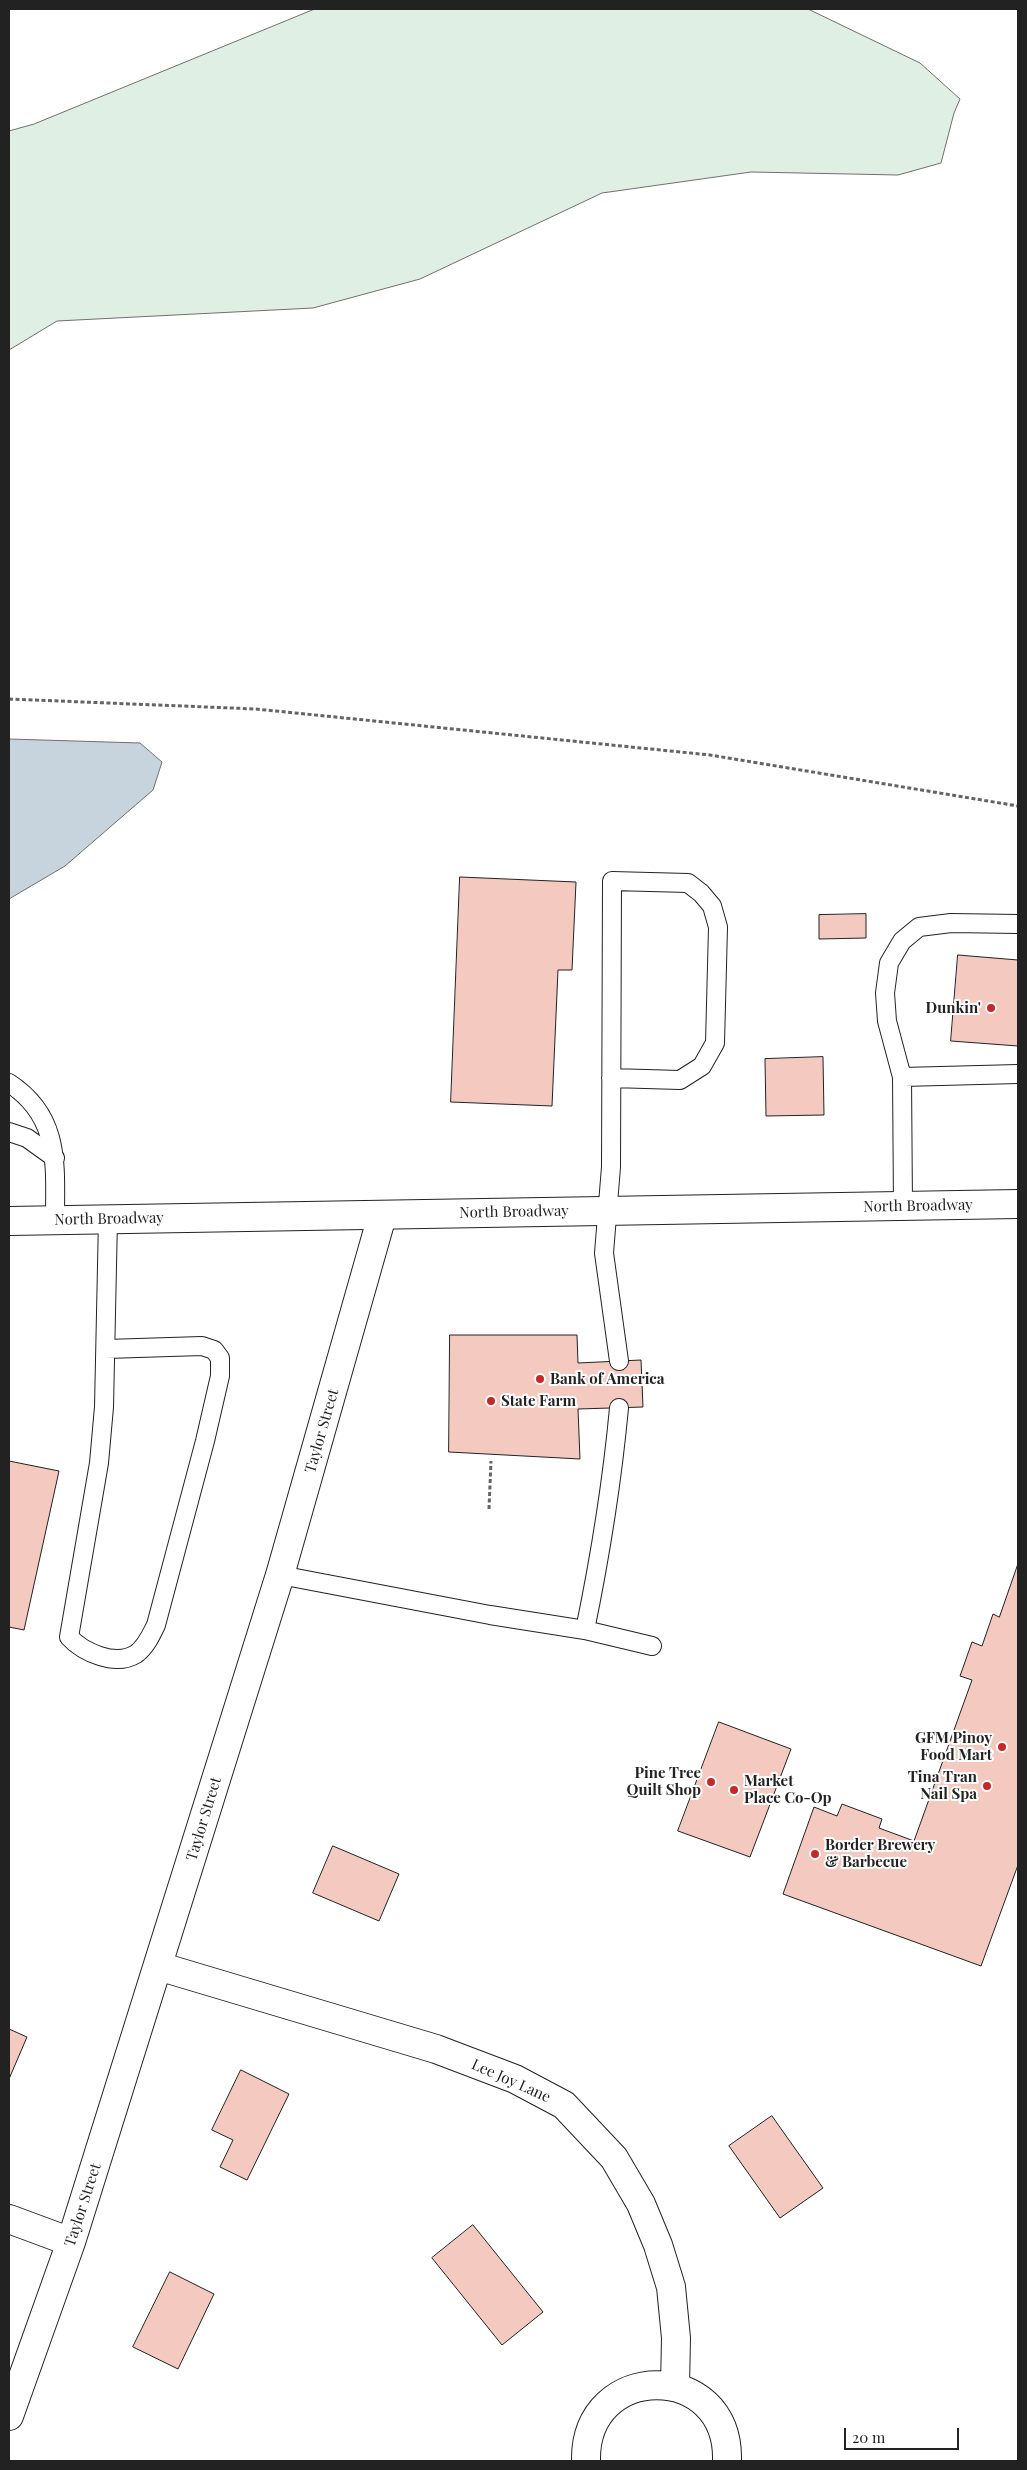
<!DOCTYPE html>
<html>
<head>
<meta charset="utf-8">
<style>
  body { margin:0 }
  #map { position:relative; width:1027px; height:2470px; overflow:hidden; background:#fff; font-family:"Playfair Display",serif }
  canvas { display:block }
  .frame { position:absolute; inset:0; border:10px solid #222; pointer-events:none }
  .scale { position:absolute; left:844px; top:2428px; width:115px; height:22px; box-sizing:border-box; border:2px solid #222; border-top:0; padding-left:6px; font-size:15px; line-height:18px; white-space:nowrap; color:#222; -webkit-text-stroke:4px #fff; paint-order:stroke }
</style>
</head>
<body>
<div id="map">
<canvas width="1027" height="2470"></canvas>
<div class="frame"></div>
<div class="scale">20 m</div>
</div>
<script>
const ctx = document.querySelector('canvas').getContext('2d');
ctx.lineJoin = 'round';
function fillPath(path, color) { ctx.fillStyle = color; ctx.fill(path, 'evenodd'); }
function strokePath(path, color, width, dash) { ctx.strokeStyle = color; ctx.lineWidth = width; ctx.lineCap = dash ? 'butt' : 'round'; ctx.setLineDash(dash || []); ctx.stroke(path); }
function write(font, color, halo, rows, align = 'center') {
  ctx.font = font + ' "Playfair Display",serif'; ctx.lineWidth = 4; ctx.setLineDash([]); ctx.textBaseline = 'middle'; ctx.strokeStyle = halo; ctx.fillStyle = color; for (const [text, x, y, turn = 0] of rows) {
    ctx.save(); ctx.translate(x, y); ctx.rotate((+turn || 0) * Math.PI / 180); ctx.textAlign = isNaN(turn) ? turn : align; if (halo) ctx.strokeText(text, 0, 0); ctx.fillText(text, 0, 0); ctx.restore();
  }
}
const green = new Path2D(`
  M315,9H808L920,63L960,99L954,113L941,163L898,175L751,172L602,193L420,279L313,308L57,321L9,350V131L34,124Z`);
const water = new Path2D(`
  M9,739L140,743L162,762L153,790L65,866L9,899Z`);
const building = new Path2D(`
  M460,877L576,882L572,970H558L552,1106L451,1102Z
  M866,914V938L819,939V915Z
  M958,955L1018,960V1046L951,1041Z
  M823,1057L824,1115L766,1116L765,1059Z
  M450,1335H577L578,1363L641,1360L643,1407L578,1409L580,1459L449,1452Z
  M9,1461L59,1471L24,1630L9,1627Z
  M1018,1564V1865L981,1966L783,1894L814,1807L837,1816L842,1804L882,1819L879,1828L914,1841L972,1680L960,1676L972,1642L982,1646L993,1614L999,1617Z
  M719,1722L791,1749L750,1857L678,1831Z
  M333,1846L399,1874L379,1921L313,1893Z
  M9,2029L27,2037L9,2079Z
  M241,2070L289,2094L247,2180L220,2167L233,2140L212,2130Z
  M772,2116L823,2188L780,2218L729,2146Z
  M473,2225L543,2312L502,2345L432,2258Z
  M170,2272L214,2294L178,2369L133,2347Z`);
const path = new Path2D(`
  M9,699L256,709L710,755L1018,806
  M489,1509L491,1461`);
const service = new Path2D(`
  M902,1077L1018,1074
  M611,1078L680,1080L702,1066L715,1043L718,927L712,906L701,893L688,883L612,881L611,1167L604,1253L619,1361
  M9,1083C61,1117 55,1165 55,1220
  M9,1132L27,1138L55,1158
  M903,1206L902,1077L887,1021L885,993L889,963L902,941L919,927L951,923L1018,924
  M106,1349L202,1346L214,1350L220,1358V1376L205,1441L156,1625C151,1635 146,1647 136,1654C115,1667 83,1652 69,1637L99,1463L104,1407L108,1219
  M280,1575L490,1615L585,1630L652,1646
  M585,1630C600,1557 612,1483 619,1408`);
const minor = new Path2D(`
  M158,1966L436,2049L515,2079L564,2105L614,2158L641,2204L658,2245L671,2287L676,2338L675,2386
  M9,2219L71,2242
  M9,2416L71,2242L280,1575L382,1216
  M586,2461C584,2360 730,2360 727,2461`);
const primary = new Path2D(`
  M9,1221L1018,1204`);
const markers = [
  [991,1008,5,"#c62828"],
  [540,1379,5,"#c62828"],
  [491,1401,5,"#c62828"],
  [1002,1747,5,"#c62828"],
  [711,1782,5,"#c62828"],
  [987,1786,5,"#c62828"],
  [734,1790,5,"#c62828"],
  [815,1854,5,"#c62828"]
];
const poiNames = [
  ["Dunkin'",981,1008],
  ["Bank of America",550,1379,"left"],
  ["State Farm",501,1401,"left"],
  ["GFM Pinoy",992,1738],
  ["Food Mart",992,1755],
  ["Pine Tree",701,1773],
  ["Quilt Shop",701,1790],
  ["Tina Tran",977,1777],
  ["Nail Spa",977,1794],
  ["Market",744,1781,"left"],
  ["Place Co-Op",744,1798,"left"],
  ["Border Brewery",825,1845,"left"],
  ["& Barbecue",825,1862,"left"]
];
const streetNames = [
  ["North Broadway",918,1206,-1],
  ["North Broadway",514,1212,-1],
  ["North Broadway",109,1219,-1],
  ["Taylor Street",322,1431,-74],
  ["Taylor Street",204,1819,-73],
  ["Lee Joy Lane",511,2081,24],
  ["Taylor Street",83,2205,-72]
];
fillPath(green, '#e0efe3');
strokePath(green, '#6f6f6f', 1);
fillPath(water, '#c7d3dd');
strokePath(water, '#6f6f6f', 1);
fillPath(building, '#f3c9c0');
strokePath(building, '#222', 1);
strokePath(service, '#222', 20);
strokePath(minor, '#222', 30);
strokePath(primary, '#222', 30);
strokePath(path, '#646464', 3, [4, 2.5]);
strokePath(service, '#fff', 18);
strokePath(minor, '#fff', 28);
strokePath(primary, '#fff', 28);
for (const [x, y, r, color] of markers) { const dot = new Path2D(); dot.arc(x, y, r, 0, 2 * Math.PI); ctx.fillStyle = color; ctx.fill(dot); strokePath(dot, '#fff', 2); }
write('bold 15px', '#222', '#fff', poiNames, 'right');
write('15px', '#222', '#fff', streetNames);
</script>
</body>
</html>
